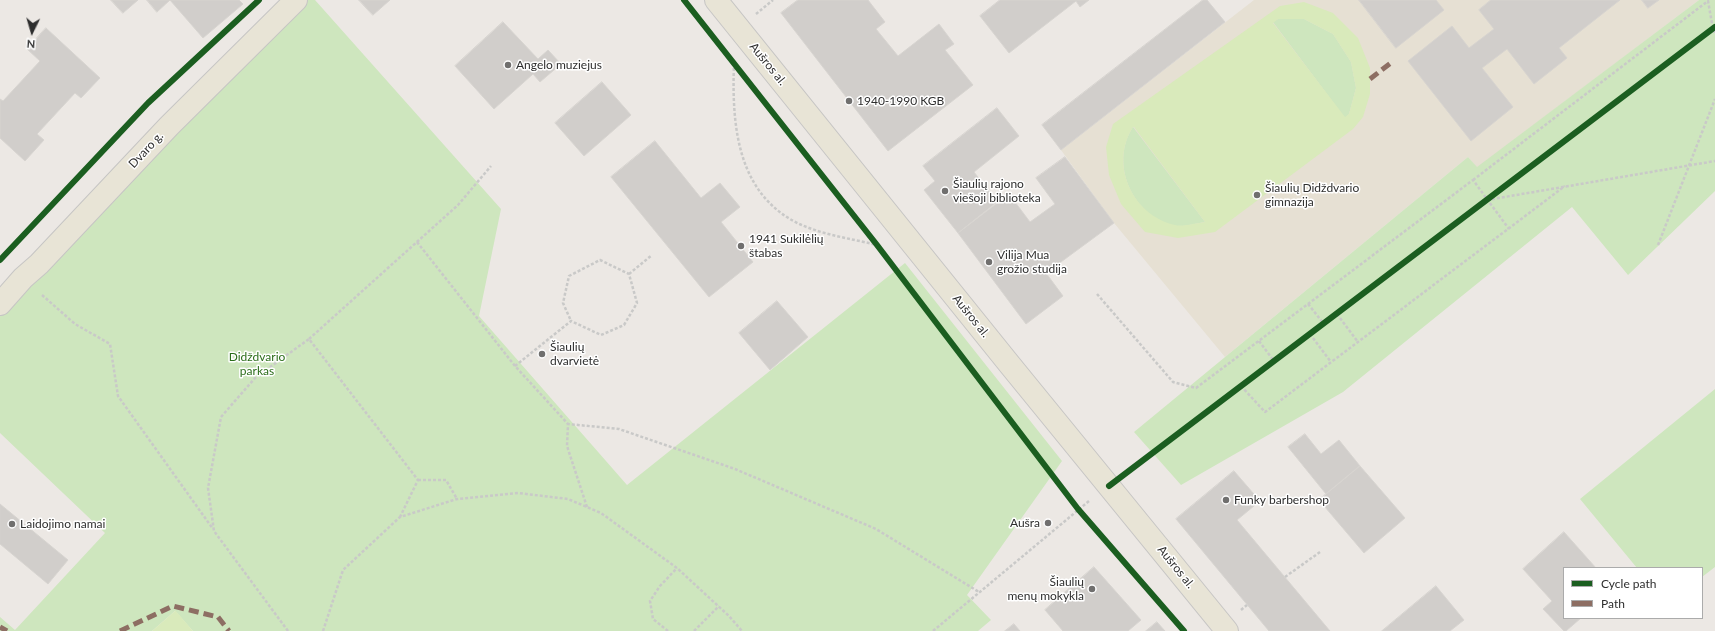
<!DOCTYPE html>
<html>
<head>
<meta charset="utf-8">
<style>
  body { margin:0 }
  #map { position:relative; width:1715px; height:631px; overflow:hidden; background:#ece8e4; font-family:Lato,sans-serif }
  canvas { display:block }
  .legend { position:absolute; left:1563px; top:567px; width:140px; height:52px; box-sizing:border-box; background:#fff; border:1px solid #ababab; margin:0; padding:5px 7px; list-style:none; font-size:12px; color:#2e2e2e }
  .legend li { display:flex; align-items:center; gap:8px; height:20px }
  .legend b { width:20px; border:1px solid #ababab }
  .north { position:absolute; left:12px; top:12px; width:40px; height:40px; -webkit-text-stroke:3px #fff; paint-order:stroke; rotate:185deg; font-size:11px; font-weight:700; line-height:16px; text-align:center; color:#2e2e2e }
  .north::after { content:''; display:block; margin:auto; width:14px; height:18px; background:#2e2e2e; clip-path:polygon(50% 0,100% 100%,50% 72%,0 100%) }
</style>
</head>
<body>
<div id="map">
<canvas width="1715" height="631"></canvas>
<ul class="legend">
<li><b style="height:5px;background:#1b5e20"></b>Cycle path</li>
<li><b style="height:5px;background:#8d6e63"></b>Path</li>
</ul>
<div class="north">N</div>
</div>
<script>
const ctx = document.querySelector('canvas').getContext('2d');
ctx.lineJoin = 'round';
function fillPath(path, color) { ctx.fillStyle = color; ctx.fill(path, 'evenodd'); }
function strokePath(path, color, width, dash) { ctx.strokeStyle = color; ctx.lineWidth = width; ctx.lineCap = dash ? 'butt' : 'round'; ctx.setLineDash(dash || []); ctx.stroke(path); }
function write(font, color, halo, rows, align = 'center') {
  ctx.font = font + ' Lato,sans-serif'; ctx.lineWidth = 3; ctx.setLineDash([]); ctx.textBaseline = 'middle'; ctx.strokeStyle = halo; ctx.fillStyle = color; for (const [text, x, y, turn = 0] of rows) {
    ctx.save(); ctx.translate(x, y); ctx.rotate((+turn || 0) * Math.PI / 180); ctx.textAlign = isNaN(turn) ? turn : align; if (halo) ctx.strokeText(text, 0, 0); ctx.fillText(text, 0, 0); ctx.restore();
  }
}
const education = new Path2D(`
  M1254,0H1699L1477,168L1468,157L1225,357L1114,223L1061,150Z`);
const green = new Path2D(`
  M296,0H315L501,209L479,316L627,485L905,263L1062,461L967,595L991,620L978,631H193L175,611L152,631H0V617L15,630L105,533L0,433V304Z
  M1699,0H1715V191L1628,275L1572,207L1343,392L1181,485L1134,432L1468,157L1477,167Z
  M1278,19H1304L1333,34L1351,62L1356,88L1349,114L1345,118L1273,22Z
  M1133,127L1205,222C1197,223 1184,227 1175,226C1132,216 1109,163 1133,127Z
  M1715,389V567L1702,577V568H1637L1580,499Z`);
const pitch = new Path2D(`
  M1304,2L1333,13L1358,38L1370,68V94L1363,117L1353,129L1215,232L1178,238L1145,232L1121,204L1109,175L1106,147L1113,124L1280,6ZM1278,19H1304L1333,34L1351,62L1356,88L1349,114L1345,117L1273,23ZM1133,127H1134L1205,222C1196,223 1183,227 1175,225C1132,215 1109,164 1133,127Z
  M175,610L193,631H152L175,611Z`);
const building = new Path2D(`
  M111,0H138L123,13Z
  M147,0H239L243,4L203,38L170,0L157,12Z
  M359,0H390L373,15Z
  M798,0H868L885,22L876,29L898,56L939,24L954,44L945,50L973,85L888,151L781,13Z
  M1000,0H1089L1080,7L1076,1L1009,53L980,16Z
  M1203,0H1207L1225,22L1061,150L1042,125Z
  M1359,0H1436L1444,10L1396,48Z
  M1491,0H1620L1559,48L1567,58L1534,84L1507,49L1482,68L1513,107L1471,141L1408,61L1452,26L1469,48L1494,29L1479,10Z
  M1642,0H1659L1648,8Z
  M503,22L538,59L548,50L561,64L540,82L533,74L494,109L455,66Z
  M46,28L100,78L81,98L75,93L37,134L44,140L25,161L0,138V99L3,101L40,61L27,49Z
  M602,82L631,115L584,156L555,123Z
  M997,108L1019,136L974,172L997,202L958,233L924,190L935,181L923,166Z
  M655,141L701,198L720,183L740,207L721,222L753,262L709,297L611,177Z
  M1065,157L1114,223L1046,273L1063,296L1026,324L958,233L1009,194L1030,222L1055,204L1036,178Z
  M777,301L808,337L770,370L739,333Z
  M1305,434L1321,454L1339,440L1360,466L1326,494L1288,447Z
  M1360,466L1405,518L1364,553L1319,500Z
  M1234,471L1260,501L1237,520L1330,631H1269L1176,519Z
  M0,504L68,560L48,584L0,544Z
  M1564,532L1596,568H1564V618H1581L1566,631H1564L1543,609L1552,601L1523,569Z
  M1094,567L1141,620L1128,631H1063L1045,610Z
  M1436,586L1464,620L1450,631H1382Z
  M1157,622L1165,631H1146Z
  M1014,624L1020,631H1005Z`);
const path = new Path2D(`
  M756,14L773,0
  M734,63C732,119 735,186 790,219C815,234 849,238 877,245
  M1473,180L1708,1L1713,29L1715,33
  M1487,200L1715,161
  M417,242L515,366L568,424
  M1658,245L1715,99
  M629,274L652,255
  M1097,294L1173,382L1196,388L1473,180L1509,229
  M42,295L75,324L110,344L118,396L213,529
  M1308,304L1324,324
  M1337,314L1358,342
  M1310,334L1331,362
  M309,339L458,205L491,166
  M1259,341L1274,361
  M515,366L571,321L601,335L624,325L637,303L629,274L600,260L569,276L563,303L571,321
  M1241,386L1265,412L1565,186
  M418,480H446L457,499
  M587,507L567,446L568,424L619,429L735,469L876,529L979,592
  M1285,577L1320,552
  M1241,610L1247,605
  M288,631L214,531L208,488L221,417L255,378L309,339L418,480L400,517
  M323,631L343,570L400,517L457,499L518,493L568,499L601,513L677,568L729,616L742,631
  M668,631L653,619L650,601L660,586L677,568
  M694,631L719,606
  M933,631L1089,501`);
const major = new Path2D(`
  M716,0L1010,365L1227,631
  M0,304L23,278L39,264L169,126L296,0`);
const quiet = new Path2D(`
  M1370,79L1392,62
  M0,627L7,631
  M120,631L173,606L218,617L229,631`);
const cycleway = new Path2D(`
  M684,0L877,245L1078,509L1184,631
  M0,260L148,103L259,0
  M1109,486L1715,27`);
const markers = [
  [508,65,4,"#706f6e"],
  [849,101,4,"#706f6e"],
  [945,191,4,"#706f6e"],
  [1257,195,4,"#706f6e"],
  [741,246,4,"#706f6e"],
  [989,262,4,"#706f6e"],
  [542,354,4,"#706f6e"],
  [1226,500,4,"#706f6e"],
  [1048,523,4,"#706f6e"],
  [12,524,4,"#706f6e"],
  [1092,589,4,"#706f6e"]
];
const streetNames = [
  ["Aušros al.",768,64,51],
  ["Dvaro g.",146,150,-47],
  ["Aušros al.",971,316,51],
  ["Aušros al.",1176,567,51]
];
const poiNames = [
  ["Angelo muziejus",516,65],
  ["1940-1990 KGB",857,101],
  ["Šiaulių rajono",953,184],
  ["viešoji biblioteka",953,198],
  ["Šiaulių Didždvario",1265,188],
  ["gimnazija",1265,202],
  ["1941 Sukilėlių",749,239],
  ["štabas",749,253],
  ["Vilija Mua",997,255],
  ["grožio studija",997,269],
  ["Šiaulių",550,347],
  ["dvarvietė",550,361],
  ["Funky barbershop",1234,500],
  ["Aušra",1040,523,"right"],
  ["Laidojimo namai",20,524],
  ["Šiaulių",1084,582,"right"],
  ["menų mokykla",1084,596,"right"]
];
const parkNames = [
  ["Didždvario",257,357],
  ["parkas",257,371]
];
fillPath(education, '#e6e0d3');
fillPath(green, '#cee6be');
fillPath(pitch, '#d9eabb');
fillPath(building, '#d1cecb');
strokePath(building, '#d7d4d0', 1);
strokePath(major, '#c6c5c4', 24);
strokePath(path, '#c9c9c8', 2.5, [3, 2]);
strokePath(major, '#e8e4d6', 22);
strokePath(quiet, '#8d6e63', 5, [10, 5]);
strokePath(cycleway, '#1b5e20', 6);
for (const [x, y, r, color] of markers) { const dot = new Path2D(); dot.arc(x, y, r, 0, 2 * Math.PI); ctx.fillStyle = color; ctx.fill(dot); strokePath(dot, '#fff', 1.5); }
write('12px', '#2e2e2e', '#fff', streetNames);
write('12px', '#2e2e2e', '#fff', poiNames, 'left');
write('12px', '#2c6e1b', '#fff', parkNames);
</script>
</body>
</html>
